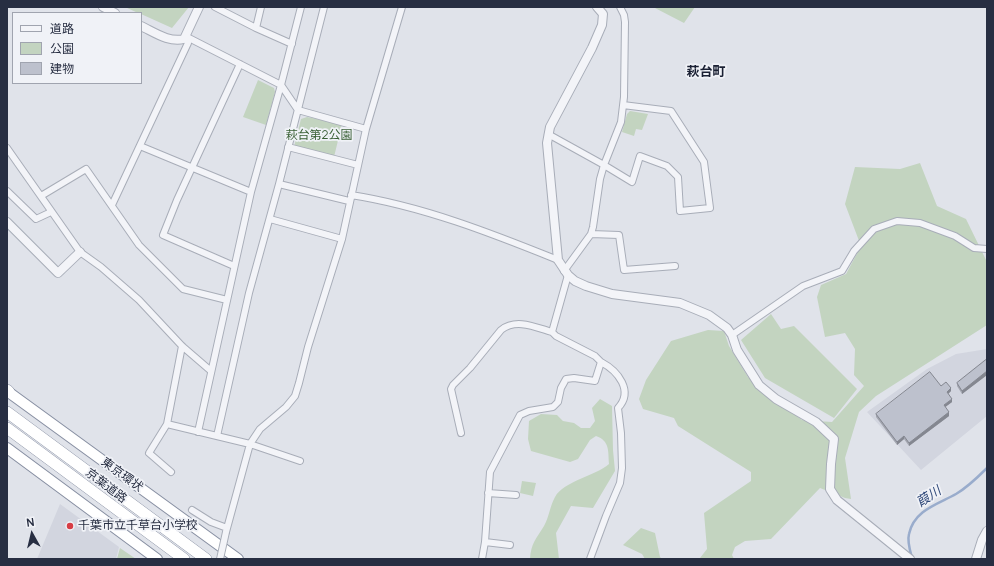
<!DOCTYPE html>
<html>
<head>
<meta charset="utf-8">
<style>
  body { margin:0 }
  #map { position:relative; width:994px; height:566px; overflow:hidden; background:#e0e3ea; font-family:Manrope,"Noto Sans JP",sans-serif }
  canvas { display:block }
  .frame { position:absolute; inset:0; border:8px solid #272e42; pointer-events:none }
  .legend { position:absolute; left:12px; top:12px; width:130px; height:72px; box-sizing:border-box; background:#f0f2f7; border:1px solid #a0a4af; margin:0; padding:5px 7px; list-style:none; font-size:12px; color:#272e42 }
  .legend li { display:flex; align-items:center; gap:8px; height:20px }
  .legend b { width:20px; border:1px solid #a0a4af }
  .north { position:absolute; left:12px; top:514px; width:40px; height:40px; -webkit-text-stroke:3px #f0f2f7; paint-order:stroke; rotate:352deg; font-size:11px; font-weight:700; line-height:16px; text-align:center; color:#272e42 }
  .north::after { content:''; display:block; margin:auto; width:14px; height:18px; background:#272e42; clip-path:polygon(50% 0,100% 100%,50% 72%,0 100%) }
</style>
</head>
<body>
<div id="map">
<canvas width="994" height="566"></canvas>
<div class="frame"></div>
<ul class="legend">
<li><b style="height:5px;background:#f3f4f8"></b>道路</li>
<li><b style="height:11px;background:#c3d4c0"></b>公園</li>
<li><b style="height:11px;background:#bdc1cd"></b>建物</li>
</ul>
<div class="north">N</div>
</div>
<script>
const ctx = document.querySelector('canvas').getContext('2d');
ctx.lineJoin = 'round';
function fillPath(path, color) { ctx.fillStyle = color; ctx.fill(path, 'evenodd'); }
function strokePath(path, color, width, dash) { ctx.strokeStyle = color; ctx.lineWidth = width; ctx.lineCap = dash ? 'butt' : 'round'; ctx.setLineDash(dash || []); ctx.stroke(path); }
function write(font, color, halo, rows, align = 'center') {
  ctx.font = font + ' Manrope,"Noto Sans JP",sans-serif'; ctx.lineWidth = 3.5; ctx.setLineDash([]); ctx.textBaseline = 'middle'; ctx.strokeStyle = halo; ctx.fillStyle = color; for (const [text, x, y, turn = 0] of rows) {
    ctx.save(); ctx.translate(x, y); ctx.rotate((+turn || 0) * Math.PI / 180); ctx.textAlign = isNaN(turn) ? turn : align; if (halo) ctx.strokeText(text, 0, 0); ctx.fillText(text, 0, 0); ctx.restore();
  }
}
const built = new Path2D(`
  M987,349V416L921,470L867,412L927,369L956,354Z
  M60,504L119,547L116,559H37Z`);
const green = new Path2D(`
  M125,7H189L172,28L141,14V13H138Z
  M653,7H695L684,23Z
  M258,80L274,88L275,92L266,125L243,117Z
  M630,111L648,114L642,130L636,129L634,136L622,132L627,114Z
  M307,117L342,124L334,157L294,147L301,119Z
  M920,163L937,206L966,219L987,262V325L876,396L859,412L845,458L851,499L845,498L820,488L771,539L745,541L735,547L732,555L734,559H698L700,558L707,549L704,513L751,481V472L678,426L674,418L643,409L639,399L646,380L671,341L708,330L724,331L729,346L748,377L802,420L832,422L864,386L854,375L855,349L845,333L825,337L817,297L821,285L846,274L861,246L845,204L855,167L900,169Z
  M771,314L781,329L794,326L857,389L834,418L765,378L741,340Z
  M600,399L612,406L613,450L615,471L593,508L571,506L556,533L559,559H530C531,543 536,539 544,526C549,517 550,506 555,497C564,481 595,476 609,464C608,451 610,441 596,436L590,440L578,459L570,462L531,451L528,439L529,421L541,414L557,415L563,421L574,423L581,428H590L595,421L592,408Z
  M522,481L536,483L533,496L520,493Z
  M641,528L655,533L660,557L662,559H645L642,554L623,545Z
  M120,548L136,559H117Z`);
const stream = new Path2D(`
  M912,558C910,551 907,541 909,534C914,510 938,504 956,494C968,487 977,478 987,468`);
const minor = new Path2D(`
  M215,7L256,28L292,44
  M256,28L261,7
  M548,134L604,165L632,182L640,156L667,166L678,177L680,211L710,208L704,162L671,111L623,105
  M140,146L251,192
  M288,147L358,165
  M7,148L80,252L101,267L139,300L182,346L211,371
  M279,184L349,201
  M7,191L36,219L51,212
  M351,195C422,206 491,233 558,260
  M41,196L86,169L139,245L183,289L227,300
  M112,205L188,43L185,36L281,85L298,110L366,129
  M270,219L342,239
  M591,234L619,235L624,270L675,266
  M234,266L163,235L177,200L240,64
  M564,271L591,234L593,227L600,179L604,165L621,122L624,97L625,22L624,15L620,7
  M732,335L803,286L842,271L854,251L874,229L897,221L920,223L955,236L974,248L987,249
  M167,424L250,444L300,461
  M198,432L251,192L281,85L301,7
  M461,433L451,389L453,385L470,368L501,330C516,318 535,327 552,332
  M217,436L249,293L279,184L324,7
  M171,472L149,453L167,424L182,346
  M488,493L516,495
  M192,510L211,522L227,528
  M226,532L250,444L260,429L286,407L295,396L299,383L308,347L342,239L366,129L402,7
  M485,542L510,545
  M482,559L485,542L490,472L520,415L529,411L553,407L558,402L561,388L566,379L574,378L595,381L601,362L595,356L556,336L552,332L568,275
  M590,559L606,516L620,483L622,468L621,433L618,408C634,391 618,371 601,362`);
const tertiary = new Path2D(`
  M103,7L115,13
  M597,7L603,14L602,25L592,48L550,127L547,143L558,260L568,275L575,281L586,286L612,294L680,303L709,315L727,328L732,335L737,350L759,385L776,399L816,422L834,439L831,464L830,489L837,500L910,559
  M141,26C154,32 169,43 184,39L199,7
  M7,222L58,273L80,252
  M976,559L982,540L987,531`);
const trunk = new Path2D(`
  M7,391L238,559
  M7,448L157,559`);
const motorway = new Path2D(`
  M7,390L9,392
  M7,412L206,559
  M7,428L184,559`);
const minorBridge = new Path2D(`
  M220,559L226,532`);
const wall = new Path2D(`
  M987,359V375L962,394L957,386V383Z
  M941,386L951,391L948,394L952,402L945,407L949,416L909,446L904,439L897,445L876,417V414Z`);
const shadedWall = new Path2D(`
  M987,371V375L962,394V391Z
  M951,388V391L947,395V392Z
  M952,399V402L944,408V405Z
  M949,412V416L909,446V443Z
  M904,436V439L897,445V442Z`);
const building = new Path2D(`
  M987,359V371L962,391L957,383Z
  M930,372L941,386L946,382L951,388L947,392L952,399L944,405L949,412L909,443L904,436L897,442L876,414Z`);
const markers = [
  [70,526,4,"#d73d45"]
];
const parkNames = [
  ["萩台第2公園",319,136]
];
const streetNames = [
  ["東京環状",122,475,36],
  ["京葉道路",106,486,37]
];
const poiNames = [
  ["千葉市立千草台小学校",78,526]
];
const neighbourhoodNames = [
  ["萩台町",706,72]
];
const waterNames = [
  ["葭川",929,497,-33]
];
fillPath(built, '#d2d5df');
fillPath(green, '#c3d4c0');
strokePath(stream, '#99accc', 2.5);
strokePath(minor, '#a8adb8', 8);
strokePath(tertiary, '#a8adb8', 10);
strokePath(trunk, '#868ea1', 12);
strokePath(motorway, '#868ea1', 12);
strokePath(minor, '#f3f4f8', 6);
strokePath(tertiary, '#f3f4f8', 8);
strokePath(trunk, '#fff', 10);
strokePath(motorway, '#fff', 11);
strokePath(minorBridge, '#a8adb8', 8, []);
strokePath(minorBridge, '#f3f4f8', 6);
fillPath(wall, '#a3a6b0');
fillPath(shadedWall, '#848790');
fillPath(building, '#bdc1cd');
strokePath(building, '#848790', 1);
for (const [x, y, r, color] of markers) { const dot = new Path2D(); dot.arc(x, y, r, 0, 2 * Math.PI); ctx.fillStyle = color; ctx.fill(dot); strokePath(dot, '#f0f2f7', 1.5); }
write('12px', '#385f34', '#f0f2f7', parkNames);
write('12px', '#272e42', '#f0f2f7', streetNames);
write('12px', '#272e42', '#f0f2f7', poiNames, 'left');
write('bold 13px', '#1a2033', '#f0f2f7', neighbourhoodNames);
write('italic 13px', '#2f4879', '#f0f2f7', waterNames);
</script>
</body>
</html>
